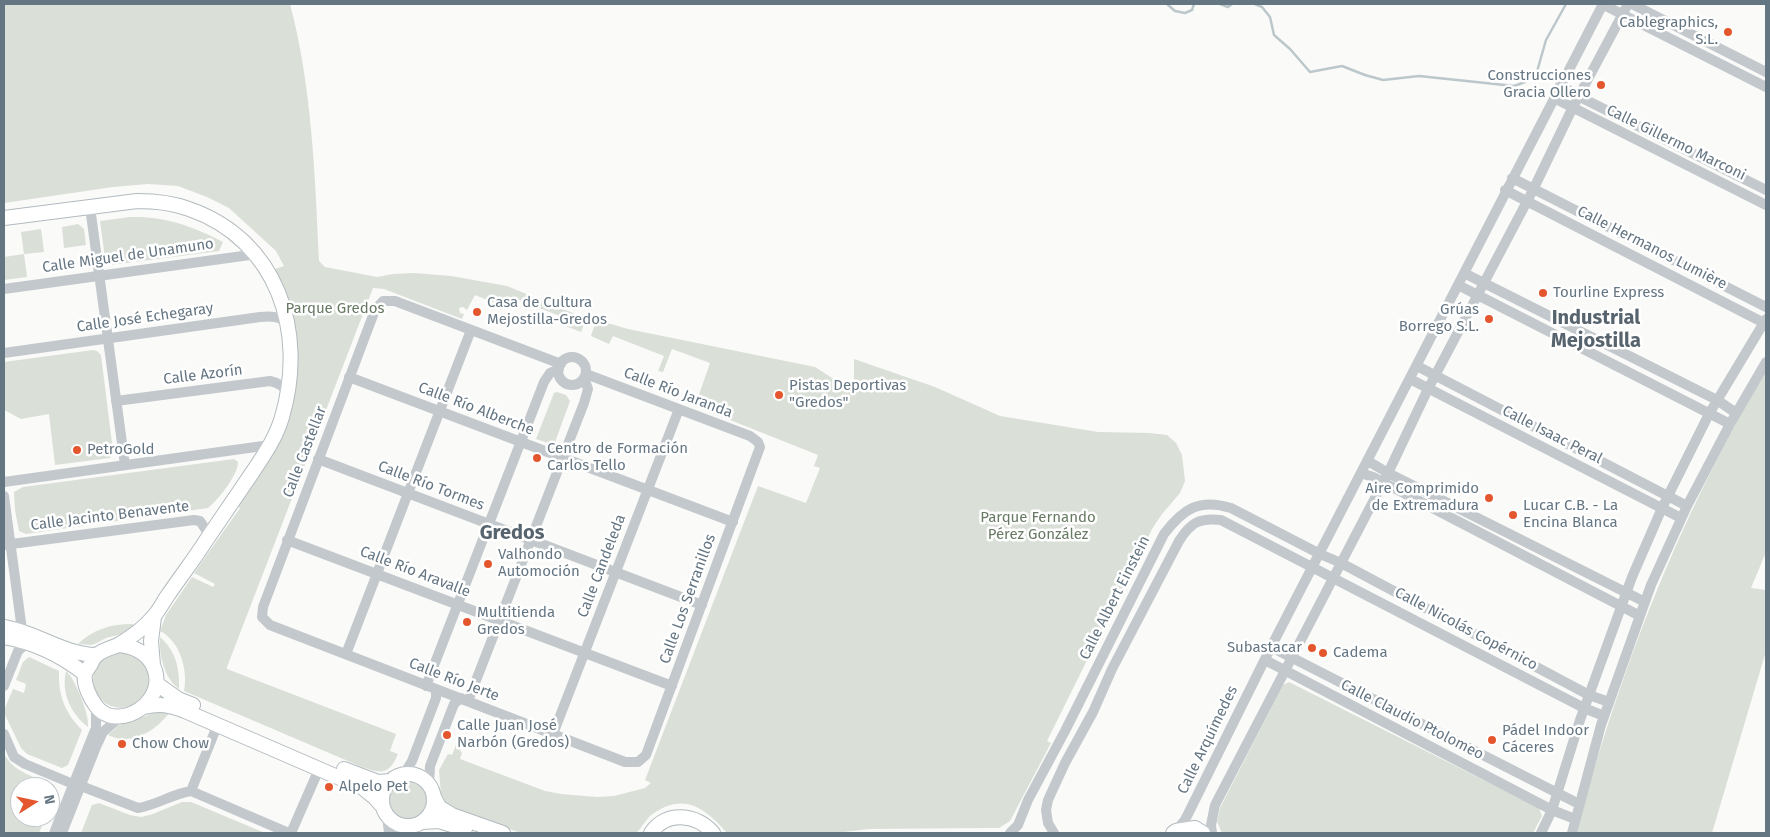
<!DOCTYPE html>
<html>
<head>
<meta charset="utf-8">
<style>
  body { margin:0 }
  #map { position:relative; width:1770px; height:837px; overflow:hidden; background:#fafaf8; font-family:"Fira Sans",sans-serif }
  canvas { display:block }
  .frame { position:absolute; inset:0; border:5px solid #657683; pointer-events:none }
  .north { position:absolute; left:10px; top:777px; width:50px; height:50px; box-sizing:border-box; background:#fff; border:1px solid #c1c8cd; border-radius:50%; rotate:80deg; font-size:14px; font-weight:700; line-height:20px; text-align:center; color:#657683 }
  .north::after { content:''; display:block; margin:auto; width:18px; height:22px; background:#e4572e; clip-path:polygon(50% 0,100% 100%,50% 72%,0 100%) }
</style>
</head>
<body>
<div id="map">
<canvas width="1770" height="837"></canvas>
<div class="frame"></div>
<div class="north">N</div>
</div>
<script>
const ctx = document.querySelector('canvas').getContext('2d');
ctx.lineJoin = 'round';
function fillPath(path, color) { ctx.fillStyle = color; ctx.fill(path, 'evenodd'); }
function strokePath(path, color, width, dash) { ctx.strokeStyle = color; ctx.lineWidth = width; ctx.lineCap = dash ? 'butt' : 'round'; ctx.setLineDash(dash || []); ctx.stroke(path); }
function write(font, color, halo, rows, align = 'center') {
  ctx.font = font + ' "Fira Sans",sans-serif'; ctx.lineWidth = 5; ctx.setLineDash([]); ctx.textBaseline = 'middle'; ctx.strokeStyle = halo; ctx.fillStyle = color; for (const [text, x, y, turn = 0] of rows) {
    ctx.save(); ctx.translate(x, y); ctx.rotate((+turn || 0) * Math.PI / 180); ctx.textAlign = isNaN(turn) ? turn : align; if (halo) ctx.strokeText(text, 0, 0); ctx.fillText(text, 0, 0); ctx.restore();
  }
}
const green = new Path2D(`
  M4,4H290C312,87 315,175 319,261L325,267L377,277L393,274L414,273L451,276L507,286L573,313L628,329L815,367L854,392V359L935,387L1000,416L1098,432L1149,433L1167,435L1176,443L1182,455L1185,481L1180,493L1162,514L1152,529L1047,741L1051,743L1010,821L999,828H990L869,829L835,833H727C706,809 685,792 654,813C645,819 643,827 636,833H521L460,812L447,805L441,794L439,770L448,754L452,755L456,745L460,747V750L462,753L460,759L545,791L561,794L597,797L614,796L645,788L651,783L645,780L758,486L806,503L820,468L814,466L818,455L695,406L710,363L672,349L663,372L658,371L664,356L613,336L609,344L591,336L595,324L585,321L581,332L563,325L565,318L514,298L510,309L475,295L467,310L463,307L459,308L460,313L464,314L462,319L384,289L373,288L227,667V669L396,734L390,751L398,754C389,775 382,774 362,767L184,691C188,670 180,641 160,631L166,615L192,577L213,587L215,584L194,573L240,508L236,505L287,423L292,404L296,380L272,270L284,266L276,251L229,208L207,197L178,186L148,184L113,187L4,203Z
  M130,217C165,216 192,226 223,242L219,251L111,265L105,258L100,221Z
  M78,224L84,229L86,245L64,248L62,227Z
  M41,229L44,252L24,254L27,277L4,280V257L24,254L21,232Z
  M93,350L97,351L101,355L113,451L110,458L55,465L49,414L21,419L4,410V362Z
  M1766,371V552L1751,588L1766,590V651L1712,833H1577C1591,775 1609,719 1629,663C1666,561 1711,463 1766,371Z
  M557,392L566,395L570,401L554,445L536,439L554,393Z
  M234,459L238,462C238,475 218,500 208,508L26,534L19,531L15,510L14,492L23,487Z
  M132,624L137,626L126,633L106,638L97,643L91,645L78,644C94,629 111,624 132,624Z
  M160,637C176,651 180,669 179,689C164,678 159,655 160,637Z
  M93 680a28 28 0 1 1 56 0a28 28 0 1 1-56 0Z
  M29,657L59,671C58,695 65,713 82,730L68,765L62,768L27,754L21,748L5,715V708L13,689L24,693L26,684L16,680L23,662Z
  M66,671C75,678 90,716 88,727C71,714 61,693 66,671Z
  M1289,682L1539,808L1542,816L1533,833H1222L1217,822L1220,808L1283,685Z
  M157,712H170C157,730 131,747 108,735L119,725Z
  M4,753C13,773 36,777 54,785C59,792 53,799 50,807V787H20V817H46L39,833H4Z
  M388 801a20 20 0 1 1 40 0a20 20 0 1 1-40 0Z
  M182,802H191L265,833H81L92,805L99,803L130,815L141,817L153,814Z`);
const stream = new Path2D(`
  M1167,4L1175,11L1185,13L1192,10L1194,4
  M1220,4L1228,7L1232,4
  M1255,4L1262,7L1270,17L1274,35L1290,49L1310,72L1342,66L1365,75L1383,80L1419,76L1514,86L1525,82L1536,75L1546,40L1566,4`);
const street = new Path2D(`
  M1602,4L1766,87
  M1632,4L1766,72
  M1560,85L1580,97L1766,190
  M1554,98L1766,205
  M1512,178L1766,307
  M1505,190L1766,324
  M90,207L125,465
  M1464,273L1717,400L1736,413
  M1458,285L1730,424
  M4,289L257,254
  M4,353L260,317C271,316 280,316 288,324
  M558 371a14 14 0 1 1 28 0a14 14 0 1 1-28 0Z
  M561,364L395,301H383L375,310L263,607L262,617L270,625L625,762H638L646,755L760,447L758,442L750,436L586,374
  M1417,366L1687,506
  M349,377L733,522
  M1410,379L1681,518
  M116,401L270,381C279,383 283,386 288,393
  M318,459L702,605
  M1368,461L1388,473L1645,602
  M1361,473L1373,477L1640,616
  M4,482L270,445
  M4,496L22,630
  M287,540L672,686
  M4,545L194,520L200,521L206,530L208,539
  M1271,647L1579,804
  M346,654L471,330
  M1265,660L1552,810L1575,819
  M4,686L18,651L27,643
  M426,686L544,382L550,373L559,369
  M468,701L584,403L588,389L584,378
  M4,734L14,757L25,764L73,784
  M553,734L679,409
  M404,774L412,761L436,698V689
  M429,785L430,766L454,704L461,698
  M81,786L138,808C157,805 172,794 191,791L289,833
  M191,791L217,726
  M387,816L389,833
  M1176,831L1185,820L1271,647L1603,4
  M54,833L93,735L96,728V707
  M62,833L96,747L103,732L119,718
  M291,833L319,769
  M397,833L407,826
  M1010,833L1018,825L1028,800L1065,731L1164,534C1183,509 1199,498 1231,508L1320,554L1341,563L1589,695L1609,702
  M1054,833L1048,823L1046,810L1048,800L1065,763L1093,712L1112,669L1179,541C1191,522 1199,518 1221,520L1584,708L1604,716
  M1212,833L1211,825L1215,805L1388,473L1428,389L1533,190L1572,109L1628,4
  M1541,833L1552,810L1580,720L1632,577L1662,508L1709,414L1766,319
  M1572,833L1601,725L1651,585L1687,506L1730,424L1766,362`);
const secondary = new Path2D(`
  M4,218L137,201C155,201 173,203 189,209C278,240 307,332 282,417C276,438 264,455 252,473C237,495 222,517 207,539C195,558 181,576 168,595C163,602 159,611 153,617C144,628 130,638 118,645
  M4,627C38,633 63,654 96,655
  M4,637C34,642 61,655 85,674
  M118,645C131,646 143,650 151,662C174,699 118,735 96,706C90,698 83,684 85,674C86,671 89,667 91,664C92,661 94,657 97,655C102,650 112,648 118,645Z
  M153,665L151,641L154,617
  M157,684L178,699L193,705
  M144,707C160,703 170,705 185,711L363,788L374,797L383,807
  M344,769L378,782L390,781
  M382 800a26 26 0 1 1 52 0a26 26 0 1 1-52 0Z
  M434,797L439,807L452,815L503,833
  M422,822L439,821L465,829
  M651,833C666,810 697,814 713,833
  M1173,833L1176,831L1195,828L1203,833`);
const markers = [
  [1728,32,5,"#e4572e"],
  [1601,85,5,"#e4572e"],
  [1543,293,5,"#e4572e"],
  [477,312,5,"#e4572e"],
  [1489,319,5,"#e4572e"],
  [779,395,5,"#e4572e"],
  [77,450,5,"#e4572e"],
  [537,458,5,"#e4572e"],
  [1489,498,5,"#e4572e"],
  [1513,515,5,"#e4572e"],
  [488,564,5,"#e4572e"],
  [467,622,5,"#e4572e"],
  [1312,648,5,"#e4572e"],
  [1323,653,5,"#e4572e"],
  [447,735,5,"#e4572e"],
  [1492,740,5,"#e4572e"],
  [122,744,5,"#e4572e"],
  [329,787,5,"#e4572e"]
];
const poiNames = [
  ["Cablegraphics,",1718,23,"right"],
  ["S.L.",1718,40,"right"],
  ["Construcciones",1591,76,"right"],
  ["Gracia Ollero",1591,93,"right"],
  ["Tourline Express",1553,293],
  ["Casa de Cultura",487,303],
  ["Mejostilla-Gredos",487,320],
  ["Grúas",1479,310,"right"],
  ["Borrego S.L.",1479,327,"right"],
  ["Pistas Deportivas",789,386],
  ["\"Gredos\"",789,403],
  ["Centro de Formación",547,449],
  ["Carlos Tello",547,466],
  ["PetroGold",87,450],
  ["Aire Comprimido",1479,489,"right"],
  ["de Extremadura",1479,506,"right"],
  ["Lucar C.B. - La",1523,506],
  ["Encina Blanca",1523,523],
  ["Valhondo",498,555],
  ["Automoción",498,572],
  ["Multitienda",477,613],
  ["Gredos",477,630],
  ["Subastacar",1302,648,"right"],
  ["Cadema",1333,653],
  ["Calle Juan José",457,726],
  ["Narbón (Gredos)",457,743],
  ["Pádel Indoor",1502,731],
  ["Cáceres",1502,748],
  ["Chow Chow",132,744],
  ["Alpelo Pet",339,787]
];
const streetNames = [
  ["Calle Gillermo Marconi",1676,143,26],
  ["Calle Hermanos Lumière",1652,248,27],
  ["Calle Miguel de Unamuno",128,256,-8],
  ["Calle José Echegaray",145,318,-8],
  ["Calle Azorín",203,375,-7],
  ["Calle Río Jaranda",678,393,21],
  ["Calle Río Alberche",476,409,21],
  ["Calle Isaac Peral",1552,435,27],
  ["Calle Castellar",305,452,-69],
  ["Calle Río Tormes",431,486,21],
  ["Calle Jacinto Benavente",110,516,-7],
  ["Calle Candeleda",602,566,-69],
  ["Calle Río Aravalle",415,572,21],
  ["Calle Albert Einstein",1115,598,-63],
  ["Calle Los Serranillos",688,599,-70],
  ["Calle Nicolás Copérnico",1466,629,28],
  ["Calle Río Jerte",454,680,21],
  ["Calle Claudio Ptolomeo",1412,720,27],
  ["Calle Arquímedes",1208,740,-64]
];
const parkNames = [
  ["Parque Gredos",335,309],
  ["Parque Fernando",1038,518],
  ["Pérez González",1038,535]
];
const districtNames = [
  ["Industrial",1596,318],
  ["Mejostilla",1596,341],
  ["Gredos",512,533]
];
fillPath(green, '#dadfd7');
strokePath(stream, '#bbc7cb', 2.5);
strokePath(secondary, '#b3babf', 16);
strokePath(street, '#c3c8cc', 10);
strokePath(secondary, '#fff', 14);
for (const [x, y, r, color] of markers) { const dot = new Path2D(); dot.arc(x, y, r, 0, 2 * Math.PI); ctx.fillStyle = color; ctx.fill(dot); strokePath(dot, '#fff', 2); }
write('15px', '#657683', '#fff', poiNames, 'left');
write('15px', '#657683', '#fff', streetNames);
write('15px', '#687a64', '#fff', parkNames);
write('bold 20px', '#57646e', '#fff', districtNames);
</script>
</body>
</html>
